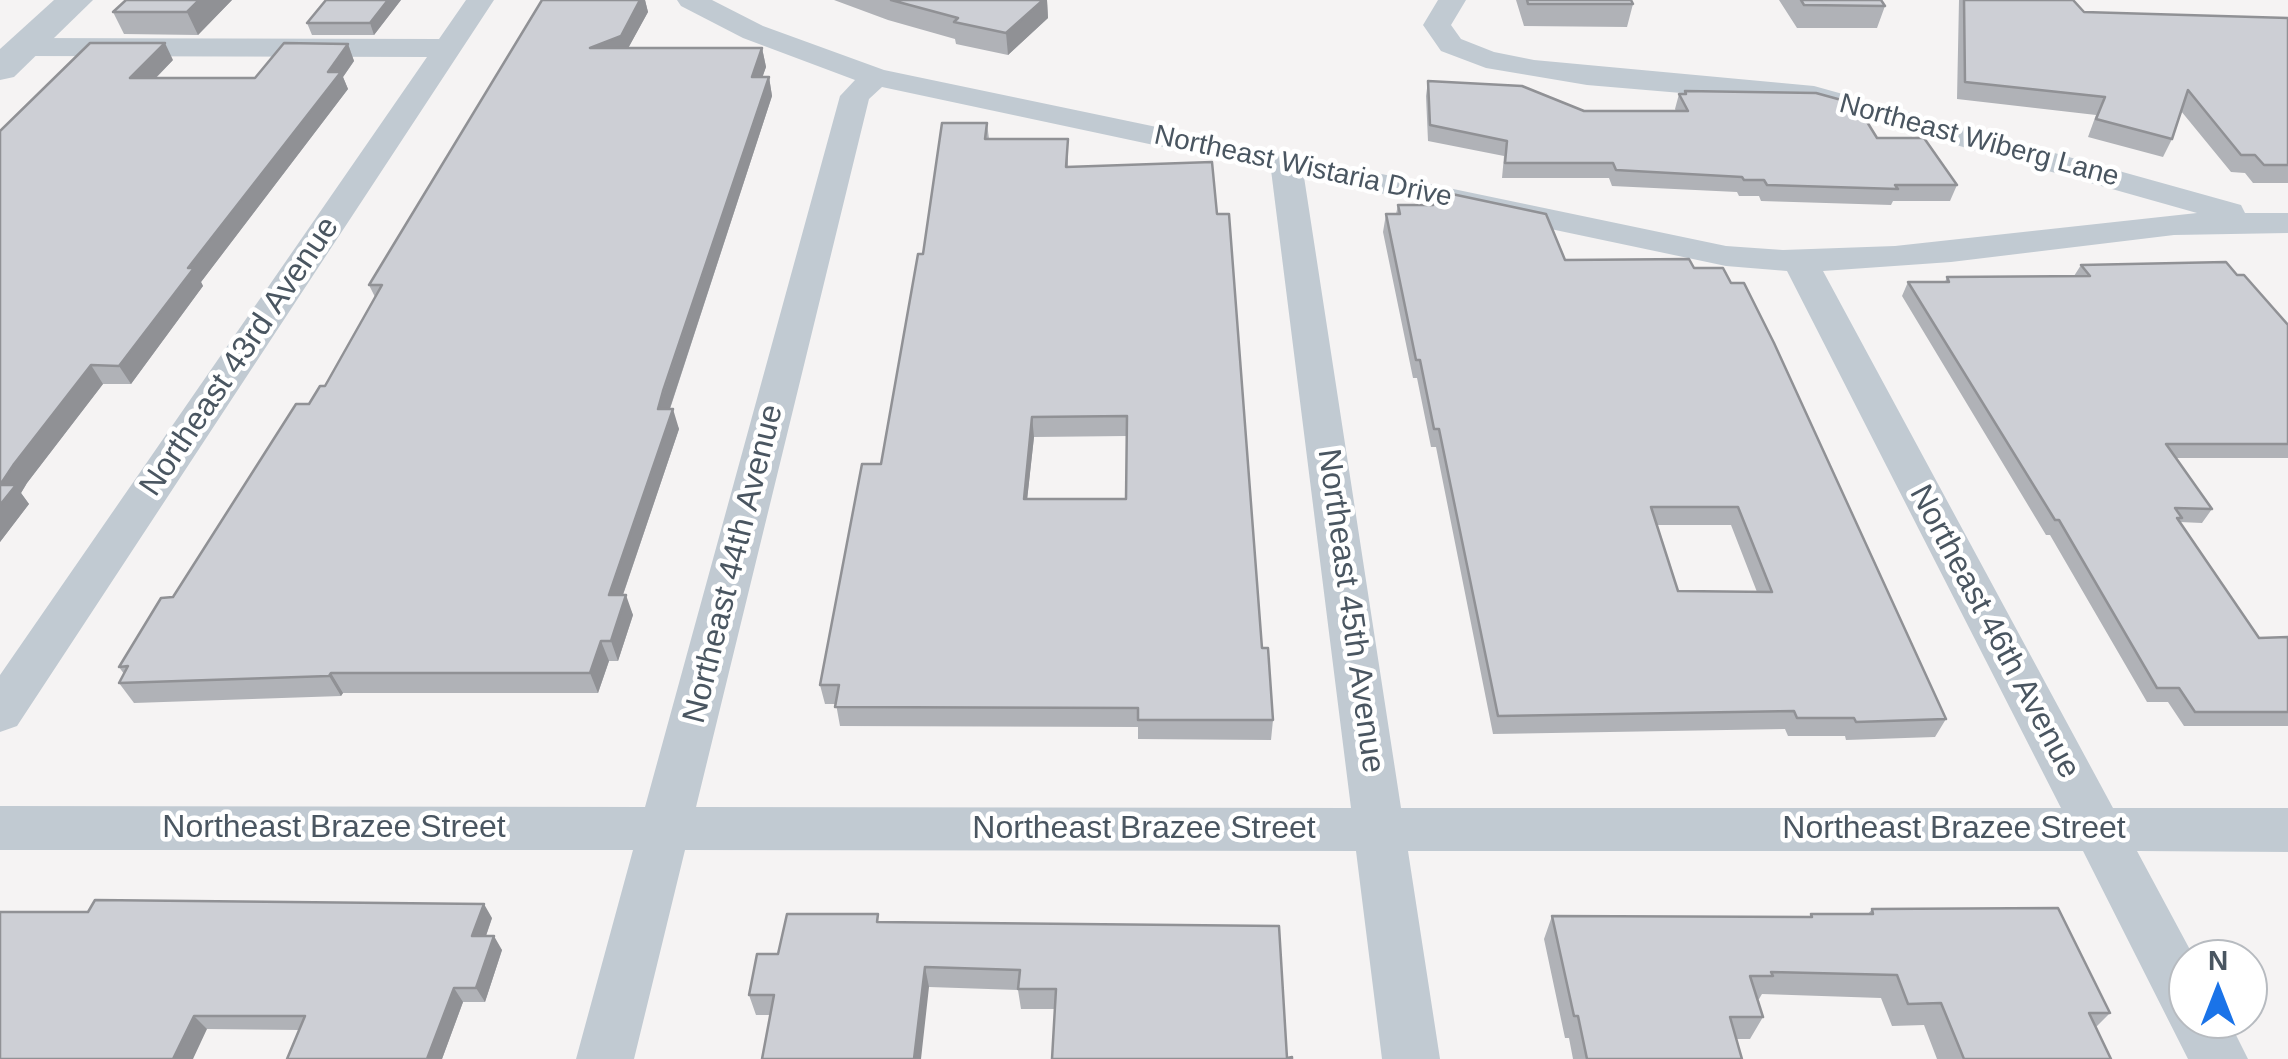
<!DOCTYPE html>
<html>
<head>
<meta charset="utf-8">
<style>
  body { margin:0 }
  #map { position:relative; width:2288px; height:1059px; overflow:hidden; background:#f5f3f3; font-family:Arial,sans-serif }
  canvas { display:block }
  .north { position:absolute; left:2168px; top:939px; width:100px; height:100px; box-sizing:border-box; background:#fff; border:2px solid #b7bbc0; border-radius:50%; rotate:0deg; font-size:28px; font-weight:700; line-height:40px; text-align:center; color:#4a5661 }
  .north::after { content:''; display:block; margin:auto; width:35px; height:45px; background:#1a73e8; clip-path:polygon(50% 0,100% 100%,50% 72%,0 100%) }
</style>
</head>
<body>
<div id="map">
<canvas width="2288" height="1059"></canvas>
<div class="north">N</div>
</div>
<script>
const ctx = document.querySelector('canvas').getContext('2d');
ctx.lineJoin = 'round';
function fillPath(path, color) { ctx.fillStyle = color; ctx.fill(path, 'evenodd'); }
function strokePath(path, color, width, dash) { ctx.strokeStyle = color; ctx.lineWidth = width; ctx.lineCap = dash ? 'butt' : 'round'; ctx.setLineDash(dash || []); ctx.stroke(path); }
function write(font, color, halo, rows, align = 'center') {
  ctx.font = font + ' Arial,sans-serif'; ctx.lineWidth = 9; ctx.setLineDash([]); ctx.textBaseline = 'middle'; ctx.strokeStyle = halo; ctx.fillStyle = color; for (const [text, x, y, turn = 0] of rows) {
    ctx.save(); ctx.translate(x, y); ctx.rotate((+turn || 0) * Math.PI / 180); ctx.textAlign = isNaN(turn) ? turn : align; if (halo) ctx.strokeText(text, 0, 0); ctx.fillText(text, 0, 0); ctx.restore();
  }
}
const minor = new Path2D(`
  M466,0H494L17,726L0,732V675L427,57L25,56L15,53L11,47L15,41L25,38L439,39Z
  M677,0H712L763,26L884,70L1726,246L1783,250L1895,246L2197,213L1811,104L1587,85L1486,68L1441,51L1423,25L1438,0H1466L1451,25L1461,39L1494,52L1534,60L1814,86L2241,205L2245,213H2288V233L2174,235L1951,262L1823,271L2113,808H2288V852L2137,851L2195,959H2188V1019H2228L2248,1059H2188L2083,851H1408L1440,1059H1382L1356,851L685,850L634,1059H576L633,850H0V806L645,807L840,96L855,80L743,38L681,6ZM882,87L1271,170L1351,808L696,807L869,99ZM1304,177L1726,266L1787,271L2061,808H1401Z`);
const tertiary = new Path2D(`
  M54,0H93L14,77L0,80V49Z`);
const wall = new Path2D(`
  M126,0H232L198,35L124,34L113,12Z
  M401,0L374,35H312L307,23Z
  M640,0H645L648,12L628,48H762L766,67L762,77H769L772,96L670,409L679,429L623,595L633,615L618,661H609L598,693H343L341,696L134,703L119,683L124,674L119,667L173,597L309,404L325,386L375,297L369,285Z
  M834,0H1047L1048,18L1008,55L956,44L955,39L888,20Z
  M1516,0H1631L1633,4L1627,27L1524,26Z
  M1779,0H1881L1885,6L1877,28H1797Z
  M1959,0H2073L2084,12L2288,18V183H2253L2245,173L2231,172L2181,111L2172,139L2163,157L2088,137L2096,115L1957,99Z
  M348,44L354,61L343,77L348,89L201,282L203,286L131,384H103L27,483L21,493L29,504L0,542V131L173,60L156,78H255Z
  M1428,81L1584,111H1676L1675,109L1679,94H1684L1685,91L1877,138L1957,185L1950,201H1893L1891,205L1761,201L1759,196H1739L1737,192L1612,186L1609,178H1502L1504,156L1428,141L1426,96Z
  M987,123L989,139H1068V167L1262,648L1273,720L1271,740L1138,739V727L840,726L836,704H825L820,685L881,464ZM1127,436L1126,499H1027L1034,437Z
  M1433,190L1565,260L1946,719L1935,737L1846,740L1845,736H1788L1785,729L1493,734L1436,447H1431L1417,378H1413L1383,232L1386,214H1396L1398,205H1430ZM1657,525H1731L1757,592L1678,591Z
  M2081,265L2237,275L2288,325V458H2176L2212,509L2202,523L2180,522L2259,638L2288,637V726H2184L2168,702H2147L2050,535H2046L1902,296L1908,282H1945L1947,277L2074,276Z
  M1872,909L2110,1013L2096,1027L2111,1059H1937L1924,1025L1892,1026L1881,998L1762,994L1759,999H1758L1763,1017L1750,1039H1737L1742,1059H1573L1569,1038H1565L1544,939L1552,916L1809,917L1811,914H1868Z
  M492,918L486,936L502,950L485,1002H463L442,1059H287L299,1030L207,1029L0,1059Z
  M880,922L1287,1058L1292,1059L1055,1009H1021L1018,990L929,987L770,1015H756L749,995L778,954Z`);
const shadedWall = new Path2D(`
  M199,0H232L198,35L187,12Z
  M388,0H401L374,35L370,23Z
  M640,0H645L648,12L625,54L590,48Z
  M1043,0H1047L1048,18L1008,55L1006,33Z
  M165,43L173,60L139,95L130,78Z
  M348,44L354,61L343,77L348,89L201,282L203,286L131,384L119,366Z
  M762,48L766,67L756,96L752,77Z
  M769,77L772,96L669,411L658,409Z
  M91,365L103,384L27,483L21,493L29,504L0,542V485L14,464Z
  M673,409L679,429L616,615L609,595Z
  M1032,417L1034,437L1025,519L1024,499Z
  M626,595L633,615L618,661L611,641Z
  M601,641L609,661L598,693L590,673Z
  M331,673L343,693L341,696L329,676Z
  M484,904L492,918L481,950L472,936Z
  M494,936L502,950L485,1002L476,988Z
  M925,967L929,987L921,1059H914Z
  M454,988L463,1002L442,1059H427Z
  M194,1016L207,1029L193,1059H173Z`);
const building = new Path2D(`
  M126,0H199L187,12H113Z
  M326,0H388L370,23H307Z
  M542,0H640L621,36L590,48H762L752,77H769L663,391L658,409H673L609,595H626L611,641H601L590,673H331L329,676L119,683L128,666L119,667L161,598L173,597L296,404H309L320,386H325L382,285H369Z
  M891,0H1043L1006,33L954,22L958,18Z
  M1527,0H1631L1633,4H1528Z
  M1801,0H1881L1885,6L1804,5Z
  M1964,0H2073L2084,12L2288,18V165H2264L2255,155H2241L2188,90L2172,139L2096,119L2105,97L1965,82Z
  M90,43H165L130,78H255L284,43L348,44L328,72H341L188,268H194L119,366L91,365L14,464L0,485H16L0,505V131Z
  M1428,81L1522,86L1584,111H1688L1679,94H1686L1685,91L1816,93L1856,104L1877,138H1924L1957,185H1895L1898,189L1767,185L1764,180H1744L1742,177L1616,170L1613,163H1505L1507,141L1430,125Z
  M942,123H987L985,139H1068L1066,167L1212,162L1217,214H1229L1262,648H1268L1273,720H1138V708L835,707L839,685H820L862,464H881L918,254H923ZM1127,416L1126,499H1024L1032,417Z
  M1433,190L1546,214L1565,260L1689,259L1694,268H1723L1731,283H1744L1774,343L1946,719L1856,722L1854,718H1797L1794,711L1498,716L1439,429H1434L1420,360H1416L1386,214H1400L1398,205H1433ZM1651,507H1738L1772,592L1678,591Z
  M2226,262L2237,275H2244L2288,325V444H2166L2212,509L2175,508L2182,518H2177L2259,638L2288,637V712H2195L2179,688H2157L2059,520H2055L1908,282H1949L1947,277L2090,276L2081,265Z
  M95,900L484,904L472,936H494L476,988H454L427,1059H287L305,1016H194L173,1059H0V912H88Z
  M2058,908L2110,1013H2089L2111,1059H1964L1941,1003L1908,1004L1897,975L1771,972L1773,976H1750L1763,1017H1730L1742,1059H1587L1578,1016H1574L1552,916L1812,917L1811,914H1873L1872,909Z
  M787,914H878L877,922L1279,926L1287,1058L1292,1057V1059H1052L1056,989H1018L1020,970L925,967L914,1059H762L774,995H749L757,954H778Z`);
const farStreetnames = [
  ["Northeast Wiberg Lane",1979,141,15],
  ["Northeast Wistaria Drive",1303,167,12]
];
const streetNames = [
  ["Northeast 43rd Avenue",240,357,-56],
  ["Northeast 44th Avenue",734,564,-76],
  ["Northeast 45th Avenue",1350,611,82],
  ["Northeast 46th Avenue",1994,632,62],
  ["Northeast Brazee Street",334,828],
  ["Northeast Brazee Street",1144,829],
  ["Northeast Brazee Street",1954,829]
];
fillPath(minor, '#c1cad2');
fillPath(tertiary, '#c1cad2');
fillPath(wall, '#b0b2b7');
fillPath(shadedWall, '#909195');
fillPath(building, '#cdcfd5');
strokePath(building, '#909195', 2.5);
write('28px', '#4a5661', '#fff', farStreetnames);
write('32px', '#4a5661', '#fff', streetNames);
</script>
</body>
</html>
